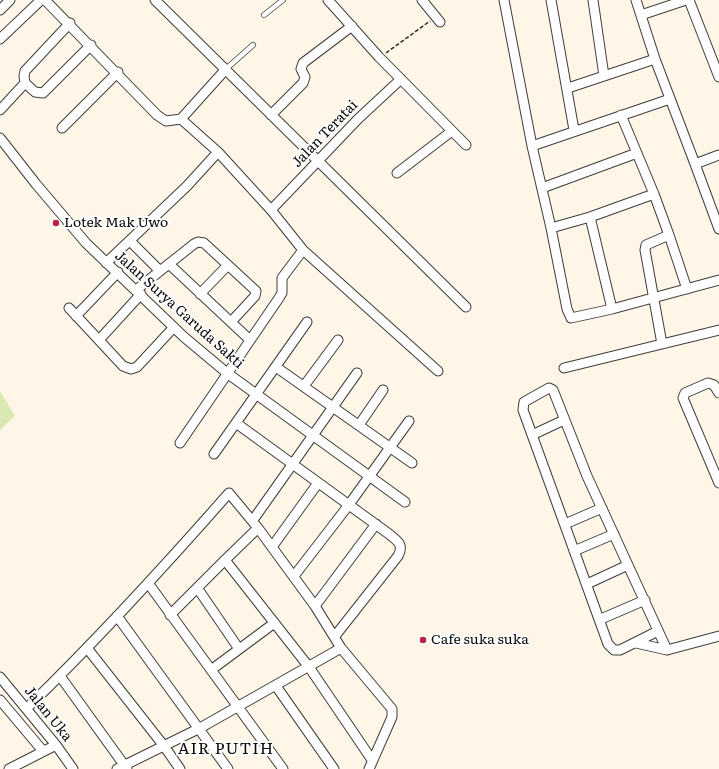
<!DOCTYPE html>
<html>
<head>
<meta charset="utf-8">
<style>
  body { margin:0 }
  canvas { display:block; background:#fff6e7 }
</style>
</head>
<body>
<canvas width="719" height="769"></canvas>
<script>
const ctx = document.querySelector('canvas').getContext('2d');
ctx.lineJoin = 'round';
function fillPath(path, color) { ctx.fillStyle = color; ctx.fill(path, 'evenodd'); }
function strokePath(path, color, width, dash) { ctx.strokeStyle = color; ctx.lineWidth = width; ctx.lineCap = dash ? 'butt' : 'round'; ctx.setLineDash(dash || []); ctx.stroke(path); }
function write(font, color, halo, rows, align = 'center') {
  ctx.font = font + ' Literata,serif'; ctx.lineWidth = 4; ctx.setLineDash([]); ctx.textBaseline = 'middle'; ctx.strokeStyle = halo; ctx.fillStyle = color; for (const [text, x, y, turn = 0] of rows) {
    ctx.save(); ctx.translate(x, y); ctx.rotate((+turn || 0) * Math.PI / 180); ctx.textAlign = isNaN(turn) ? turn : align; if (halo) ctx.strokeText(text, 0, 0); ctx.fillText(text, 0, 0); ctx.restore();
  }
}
const green = new Path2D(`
  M0,391L15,416L0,430Z`);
const path = new Path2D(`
  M386,53L430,21`);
const service = new Path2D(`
  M264,15L283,0
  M226,69L253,45`);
const minor = new Path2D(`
  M45,0L157,115L166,121L181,119L226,69
  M155,0L466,307
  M328,0L379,57L466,145
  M422,0L440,22
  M504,0L532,146L670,99
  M551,0L574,130
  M593,0L604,76
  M636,0L655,59L695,164
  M689,0L719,77
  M0,10L10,0
  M641,15L686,0
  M0,39L41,0
  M25,83L24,76L25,71L70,23
  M568,88L655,59
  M0,110L25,83L35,92L43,93L91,45
  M271,115L303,83L305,77L301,69L303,63L352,26
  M621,115L654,194
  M181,119L218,152L271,210L303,250L438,371
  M62,128L118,72
  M0,138L36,184L86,243L184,337L227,373L405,502
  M532,146L551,228L567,309L571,318L612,309L719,280
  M719,155L695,164L719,229
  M397,173L452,131
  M542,188L637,153
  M271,210L358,119L401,79
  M590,217L612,309
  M551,228L590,217L654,194L669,235
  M130,241L160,271
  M106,263L187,186L218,152
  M169,264L250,340
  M687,289L669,235L646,245L645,250L662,344L719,330
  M136,290L194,244L198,242L204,243L256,291L255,296L231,322
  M200,294L228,265
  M69,308L123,366L131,369L137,367L174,327
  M76,316L118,272
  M99,340L141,294
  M276,367L412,463
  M564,368L662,344
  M304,386L338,340
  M719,393L714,385L708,383L685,393L683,398L719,483
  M236,423L389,534C398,541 404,545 398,556L335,636
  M359,425L383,390
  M532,435L564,420
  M180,443L279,298L282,293V278L303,250
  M214,454L307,322
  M253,520L357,373
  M565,524L602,508
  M272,547L318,483
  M574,551L614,534
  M294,576L348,506L409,421
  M148,583L283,769
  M587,584L628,565
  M198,589L239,649
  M315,606L376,524
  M170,615L225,560
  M117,616L228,769
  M601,619L645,600
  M658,631L620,650H614L608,644L523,410L524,402L549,388L553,390L587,476L667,650L719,636
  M636,643L667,650
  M87,648L164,746L180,769
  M211,670L273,624
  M60,676L127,769
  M0,677L56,745L73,769
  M276,686L334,769
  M0,700L43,751
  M27,708C97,640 164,567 229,493L258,528
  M9,769L56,745
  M117,769L200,728L341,648
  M369,769L392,717V709L341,648L315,606L258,528L225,560L309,667L372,760`);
const markers = [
  [56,223,4,"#bc2045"],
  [423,640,4,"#bc2045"]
];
const streetNames = [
  ["Jalan Teratai",325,134,-46],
  ["Jalan Surya Garuda Sakti",179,310,42],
  ["Jalan Uka",48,714,51]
];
const poiNames = [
  ["Lotek Mak Uwo",64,223],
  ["Cafe suka suka",431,640]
];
const quarterNames = [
  ["AIR PUTIH",226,749]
];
fillPath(green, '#d9e9b1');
strokePath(service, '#3d3d3d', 6);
strokePath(minor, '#3d3d3d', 11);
strokePath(path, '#2c2c2c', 1.5, [4, 2]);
strokePath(service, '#fff', 4.5);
strokePath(minor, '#fff', 9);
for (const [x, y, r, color] of markers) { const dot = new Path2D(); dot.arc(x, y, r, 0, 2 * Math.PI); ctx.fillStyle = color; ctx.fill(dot); strokePath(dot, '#fff', 1.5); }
write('14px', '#0a0a0a', '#fff', streetNames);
write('14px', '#0a0a0a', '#fff', poiNames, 'left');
ctx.letterSpacing = '1px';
write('16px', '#0a0a0a', '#fff', quarterNames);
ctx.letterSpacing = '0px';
</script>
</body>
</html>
